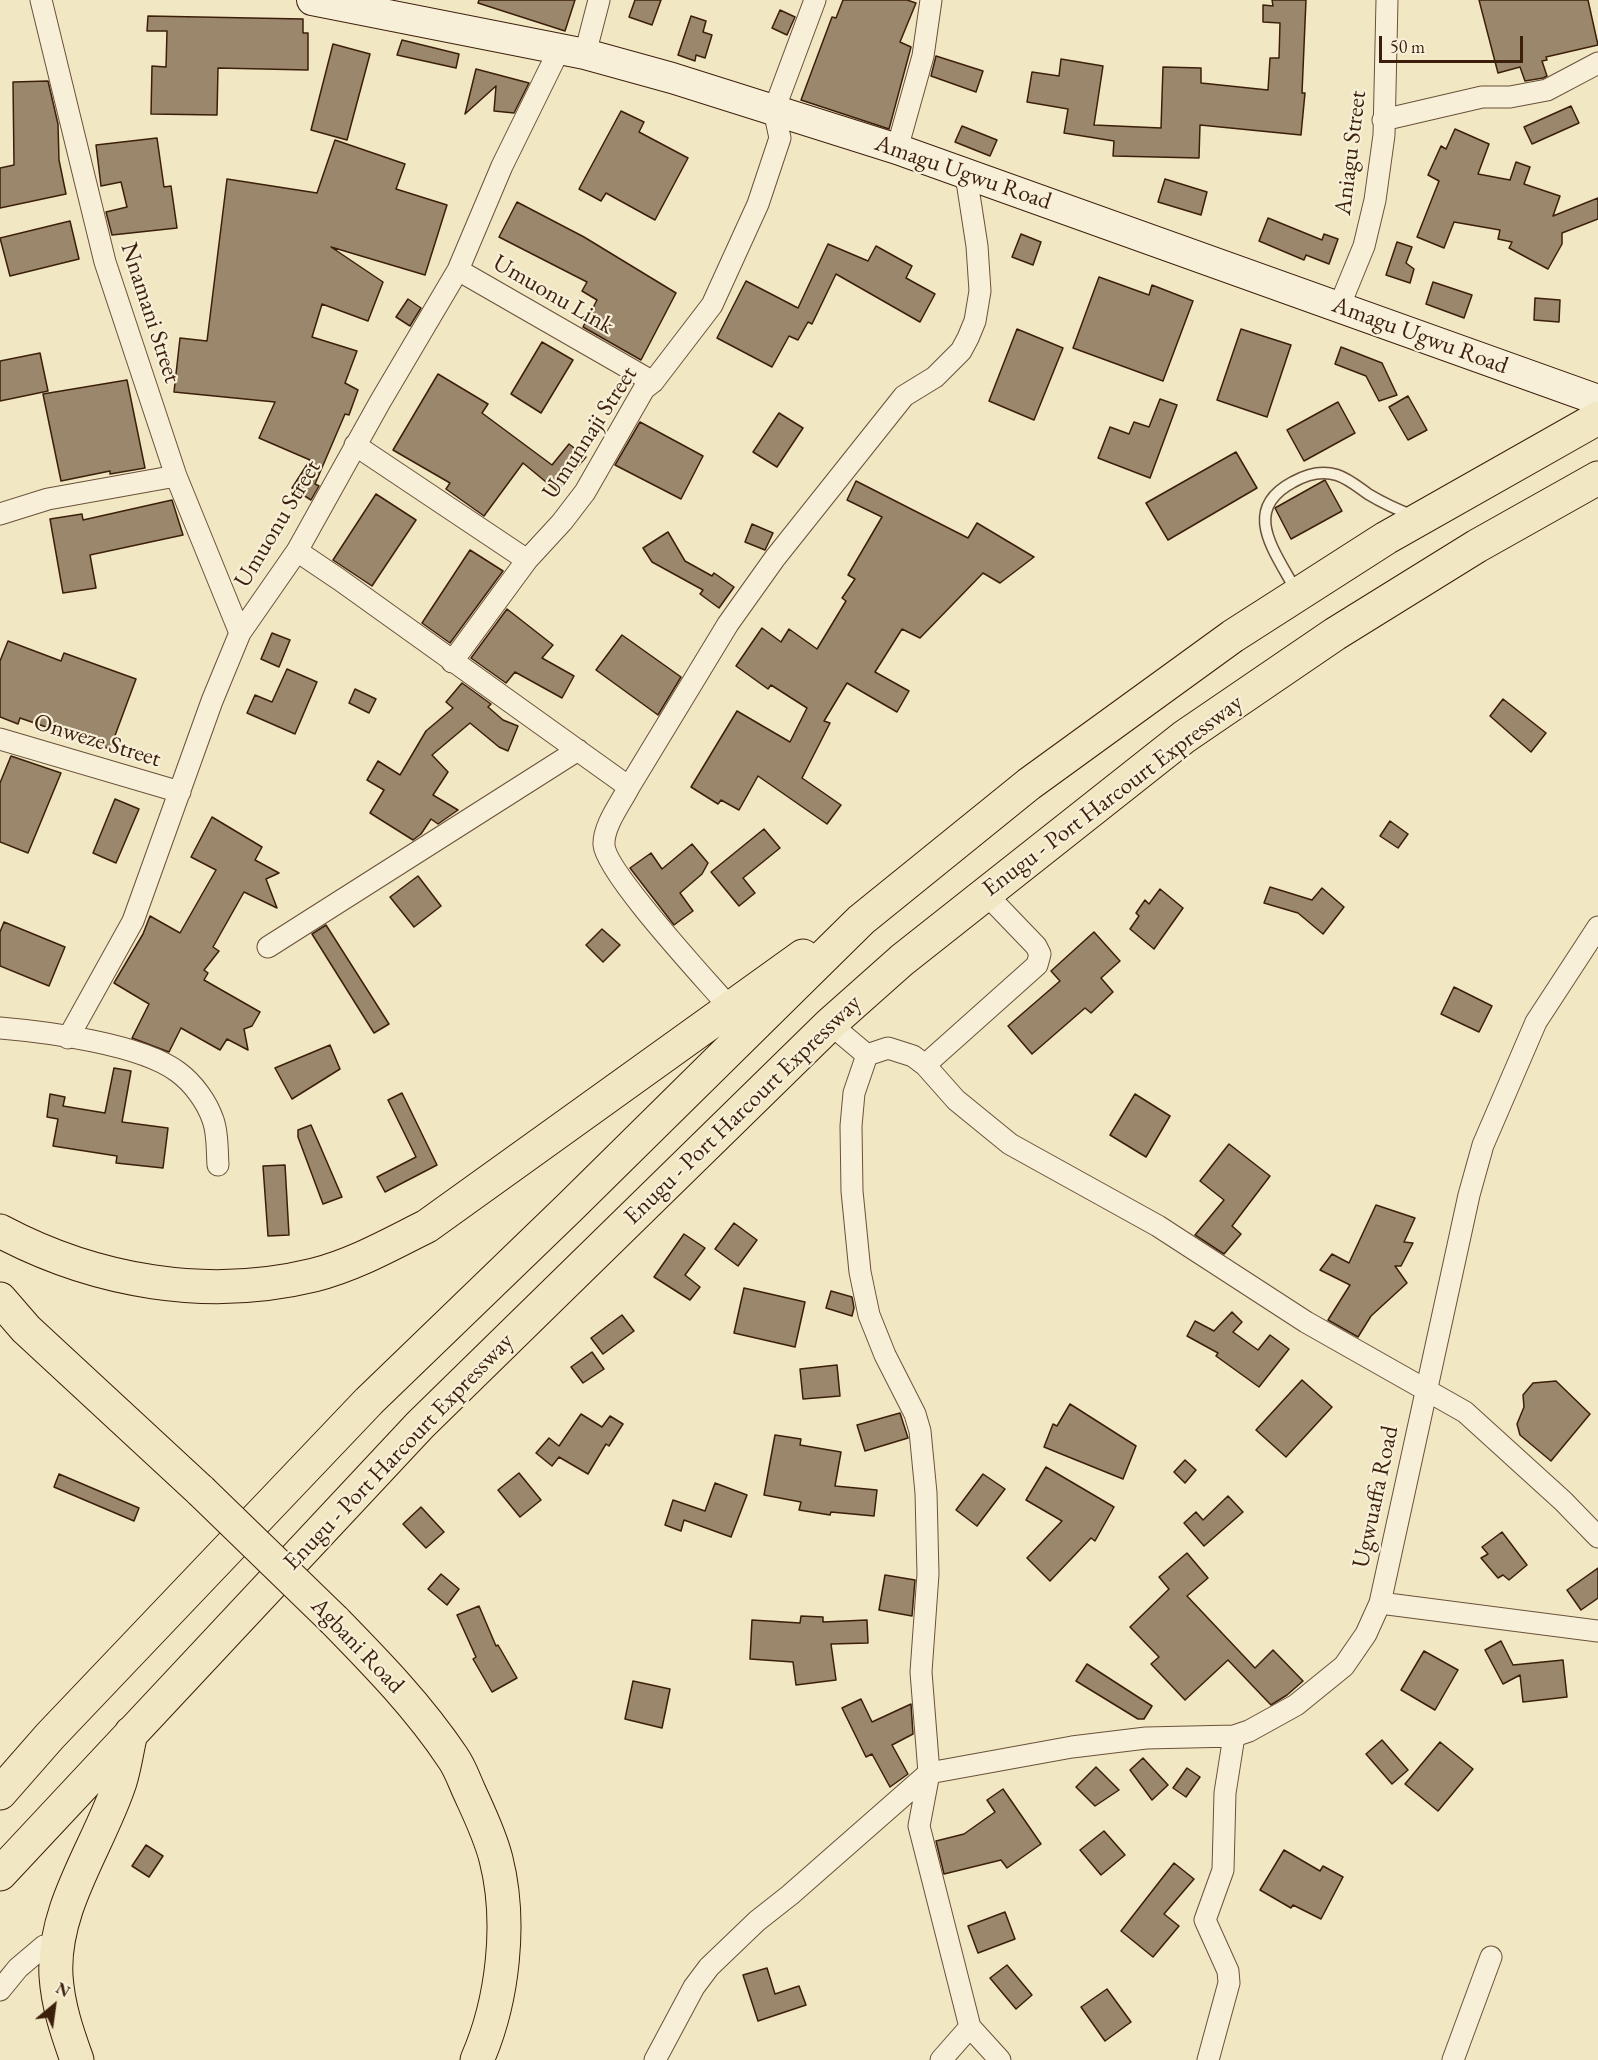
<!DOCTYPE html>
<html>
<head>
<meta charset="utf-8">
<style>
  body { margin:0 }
  #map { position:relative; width:1598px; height:2060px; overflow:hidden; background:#f2e7c3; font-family:"EB Garamond",serif }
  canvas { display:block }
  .north { position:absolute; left:24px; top:1976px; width:60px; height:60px; -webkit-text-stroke:4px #f7efd8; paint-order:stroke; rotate:29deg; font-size:16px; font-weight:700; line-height:24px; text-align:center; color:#3c1f0b }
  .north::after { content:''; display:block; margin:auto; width:21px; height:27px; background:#3c1f0b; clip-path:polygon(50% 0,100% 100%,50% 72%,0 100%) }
  .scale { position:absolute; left:1379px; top:36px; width:144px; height:27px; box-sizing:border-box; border:3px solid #3c1f0b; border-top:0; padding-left:8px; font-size:18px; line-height:21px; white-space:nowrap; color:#3c1f0b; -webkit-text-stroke:4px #f7efd8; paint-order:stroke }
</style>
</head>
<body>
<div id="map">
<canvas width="1598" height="2060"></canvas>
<div class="north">N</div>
<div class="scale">50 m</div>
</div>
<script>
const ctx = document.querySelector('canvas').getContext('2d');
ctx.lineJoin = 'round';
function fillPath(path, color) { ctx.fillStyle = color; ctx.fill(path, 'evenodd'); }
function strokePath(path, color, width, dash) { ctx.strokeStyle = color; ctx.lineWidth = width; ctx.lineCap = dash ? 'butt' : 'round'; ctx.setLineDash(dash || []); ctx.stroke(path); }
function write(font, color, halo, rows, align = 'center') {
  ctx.font = font + ' "EB Garamond",serif'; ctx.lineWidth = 4.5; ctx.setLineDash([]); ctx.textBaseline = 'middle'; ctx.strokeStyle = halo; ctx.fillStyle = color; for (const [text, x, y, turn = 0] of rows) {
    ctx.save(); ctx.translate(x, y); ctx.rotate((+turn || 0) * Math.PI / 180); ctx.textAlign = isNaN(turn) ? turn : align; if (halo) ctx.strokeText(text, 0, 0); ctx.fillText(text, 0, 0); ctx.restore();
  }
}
const building = new Path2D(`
  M479,0H575L565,31L478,3Z
  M635,0H661L652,25L629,17Z
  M843,0H907L916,3L900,42L911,47L889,129L801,100L832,17L836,18Z
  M1272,0H1306L1302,93H1305L1301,135L1200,125L1199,158L1113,156L1114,141L1064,133L1068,109L1027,102L1032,72L1059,76L1061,59L1103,66L1094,125L1161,128L1163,67L1201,68V83L1268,90L1270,58H1279L1280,23L1263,22V5L1273,6Z
  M1479,0H1588L1598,45L1546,57L1547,60L1542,61L1547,76L1543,78L1525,81L1520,67L1498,73Z
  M780,10L795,17L787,35L772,28Z
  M148,16L303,19V33H308V70L218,68L217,115L151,114L152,66L166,67L167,31H147Z
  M691,16L706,21L703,32L712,35L705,58L696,55L695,61L678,55Z
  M402,40L459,54L456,68L397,55Z
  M333,44L370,54L347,140L311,130Z
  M936,56L983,71L976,92L931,76Z
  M476,69L529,83L514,113L494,111L496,86L465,114Z
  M48,81L58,124L59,160L66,194L0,208V168L14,165L13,82Z
  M1571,106L1579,123L1532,144L1524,127Z
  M621,111L644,122L639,132L688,158L655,220L606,193L601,201L579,189Z
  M962,126L997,140L990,156L955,142Z
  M1455,129L1489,144L1478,174L1510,180L1516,162L1530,167L1524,184L1560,196L1553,216L1598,198V219L1562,233V244L1548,269L1509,248L1512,242L1498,239L1500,230L1454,222L1444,248L1417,237L1439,181L1428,175L1441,146L1446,149Z
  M157,138L164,187L171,186L177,228L112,235L106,212L127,207L121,182L101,186L96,145Z
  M335,140L405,164L396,189L447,205L425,275L331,247L383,282L368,321L322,304L312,337L357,351L345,383L358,390L349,415L345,414L315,484L319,486L311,500L292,488L310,460L259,438L275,402L174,392L180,338L207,341L227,179L317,193Z
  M1165,179L1207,192L1201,215L1158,202Z
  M517,202L584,237L676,293L641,360L583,327L597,300L582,291L587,282L499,237Z
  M1268,218L1322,240L1324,234L1338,239L1329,264L1306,255L1304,260L1259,241Z
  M70,221L79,259L10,276L0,238Z
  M1021,234L1041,242L1033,265L1012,257Z
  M1397,242L1412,247L1406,263L1414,269L1410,283L1386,275Z
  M828,244L868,261L876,246L912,266L906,278L935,294L920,322L836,274L812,324L808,322L798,340L789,336L772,367L717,338L746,281L798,308Z
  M1099,277L1149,295L1152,285L1193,301L1163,381L1073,348Z
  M1433,282L1472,295L1464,318L1426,304Z
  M1535,298L1560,300L1559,322L1534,320Z
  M408,299L421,308L410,326L396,317Z
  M1017,329L1063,348L1034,420L989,401Z
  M1241,329L1291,345L1267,417L1217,400Z
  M542,342L573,360L541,413L511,394Z
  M1341,347L1382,363L1397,395L1379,401L1366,376L1335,364Z
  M40,353L48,391L0,401V361Z
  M438,374L488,404L482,413L552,465L569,444L586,457L557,491L523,463L484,516L446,489L450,483L393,450Z
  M127,380L145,468L110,474V471L61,481L43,394Z
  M1408,396L1427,430L1408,440L1389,407Z
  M1160,399L1177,405L1150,478L1098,458L1110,427L1129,434L1134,422L1149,427Z
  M1338,402L1355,433L1304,461L1287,430Z
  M779,413L803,428L777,467L753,452Z
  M640,422L703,456L681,499L615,465Z
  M1236,452L1257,488L1168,540L1146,503Z
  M1325,480L1342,511L1291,539L1275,508Z
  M856,481L968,538L977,523L1034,557L1000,583L983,573L920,638L902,629L875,672L909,691L897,712L847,683L824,721L830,723L802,778L841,805L827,824L758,776L739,810L721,800L718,804L691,787L737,711L790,742L807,708L771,685L768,689L736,666L762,628L781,642L789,629L817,649L846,601L842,598L855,579L848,575L882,517L847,500Z
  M376,494L416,520L372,586L333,560Z
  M172,500L183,535L90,555L96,588L63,593L50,519L82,514L83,520Z
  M752,524L773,533L765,550L745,542Z
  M668,532L685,561L712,576L714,573L734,587L719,608L700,594L703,590L652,562L643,548Z
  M470,550L503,571L450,643L422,623Z
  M507,609L553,645L542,658L574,676L562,698L515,672L506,683L471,658Z
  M272,633L290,640L279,667L261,659Z
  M622,635L681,677L658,715L596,670Z
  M8,641L61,661L64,653L136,679L110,749L20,718L18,724L0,717V661Z
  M287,669L317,682L295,734L247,713L255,695L272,702Z
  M462,683L491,704L488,707L503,720L518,726L508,751L499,747L470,723L432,755L448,772L433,795L458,810L438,824L431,819L421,834L413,840L370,813L384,790L367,780L378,761L400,775L426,731L453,708L446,702Z
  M355,689L376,699L369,713L349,703Z
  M1503,699L1546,733L1531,752L1490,716Z
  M11,756L61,773L28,853L0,842V783Z
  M115,799L139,809L116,863L93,853Z
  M212,817L262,847L255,860L279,873L266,879L277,908L244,892L213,947L219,951L204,970L208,973L204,980L260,1012L252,1026L244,1029L248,1050L227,1039L220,1050L181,1028L169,1052L132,1038L149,1004L114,983L143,934L150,916L180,933L216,870L191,857Z
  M1390,821L1408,834L1398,848L1380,836Z
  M764,829L780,848L743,878L755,893L739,906L711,872Z
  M692,844L708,863L702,874L680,893L693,911L674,925L630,868L651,853L662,869Z
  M418,876L441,906L414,927L390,897Z
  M1270,887L1312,900L1322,888L1344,907L1323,934L1298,913L1264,903Z
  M1160,889L1183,908L1154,949L1130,929L1139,916L1136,913L1145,900L1149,904Z
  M4,922L65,947L49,986L0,966V932Z
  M326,925L389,1024L374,1033L312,934Z
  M602,929L620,945L603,962L586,945Z
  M1094,932L1120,961L1101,978L1113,992L1091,1013L1085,1008L1032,1054L1008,1026L1060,981L1051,971Z
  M1454,987L1492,1006L1479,1032L1441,1014Z
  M330,1045L340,1069L292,1099L275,1068Z
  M114,1068L131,1071L122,1122L168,1128L163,1168L116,1163L117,1156L53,1146L58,1119L47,1117L50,1094L65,1097L63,1106L105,1113Z
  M402,1093L437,1165L385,1192L377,1177L416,1157L388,1100Z
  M1135,1094L1170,1116L1146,1157L1110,1135Z
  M311,1125L342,1197L323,1204L298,1137V1130Z
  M1229,1144L1270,1176L1232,1226L1241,1234L1224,1254L1195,1235L1224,1200L1200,1181Z
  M285,1165L289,1235L268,1236L263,1166Z
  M1376,1205L1415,1218L1404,1242L1413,1243L1401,1266H1395L1407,1283L1371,1316L1358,1337L1328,1320L1350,1285L1320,1270L1332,1254L1349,1263Z
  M734,1223L757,1240L738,1266L715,1249Z
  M684,1234L705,1248L685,1275L700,1287L690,1300L654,1277Z
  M744,1288L805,1302L795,1347L734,1333Z
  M831,1291L852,1297L854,1308L852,1316L826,1308Z
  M1232,1312L1242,1322L1233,1332L1258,1350L1270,1335L1289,1349L1259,1387L1216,1356L1218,1353L1187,1336L1195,1321L1214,1331Z
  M622,1315L634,1331L603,1354L591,1338Z
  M592,1352L604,1369L583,1383L571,1367Z
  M837,1365L840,1396L803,1399L800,1369Z
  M1302,1380L1332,1407L1286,1457L1256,1430Z
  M1556,1381L1590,1414L1551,1461L1520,1435L1517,1424L1524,1407L1523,1395L1533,1383Z
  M1070,1404L1136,1446L1123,1479L1044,1447L1053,1424L1057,1426Z
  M900,1413L908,1438L865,1451L857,1425Z
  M581,1414L602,1427L610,1416L623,1424L609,1446L606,1444L588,1474L559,1457L552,1466L536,1453L549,1438L559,1446Z
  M775,1435L801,1439L800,1445L841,1452L835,1486L877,1490L874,1516L831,1512L830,1515L799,1510L801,1502L764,1495Z
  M1185,1460L1196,1470L1185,1483L1174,1472Z
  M1046,1467L1114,1507L1095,1541L1091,1538L1050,1581L1027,1558L1062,1521L1026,1500Z
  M519,1473L541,1500L520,1517L498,1490Z
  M59,1474L139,1508L134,1521L54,1487Z
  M983,1474L1005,1489L977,1526L956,1510Z
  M715,1483L747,1495L731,1537L684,1520L681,1531L665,1525L673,1500L705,1511Z
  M1228,1496L1243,1512L1204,1546L1184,1523L1196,1512L1203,1520Z
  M421,1507L444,1532L426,1548L403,1524Z
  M1502,1532L1527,1565L1509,1580L1503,1575L1498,1578L1481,1558L1488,1554L1482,1547Z
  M1187,1553L1208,1578L1187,1596L1255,1668L1273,1650L1303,1681L1287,1695L1271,1705L1228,1660L1185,1700L1151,1664L1159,1657L1130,1627L1169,1589L1159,1577Z
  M1598,1568V1598L1581,1610L1567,1590Z
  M441,1574L459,1589L447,1605L428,1589Z
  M885,1575L915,1580L912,1616L879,1610Z
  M479,1606L496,1646L498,1645L517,1678L492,1692L473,1659L476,1657L457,1615Z
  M801,1616L823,1617V1622L867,1620L868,1643L831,1644L836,1680L796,1685L793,1662L750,1659L752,1620L800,1623Z
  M1501,1641L1513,1665L1563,1660L1567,1697L1523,1702L1520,1675L1503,1684L1485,1650Z
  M1424,1651L1458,1670L1435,1710L1401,1690Z
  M1087,1664L1152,1706L1144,1719H1138L1076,1681Z
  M633,1681L670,1689L662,1728L625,1719Z
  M861,1699L872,1722L911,1704L913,1734L892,1745L908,1774L890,1787L872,1754L866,1757L842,1708Z
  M1382,1740L1408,1770L1392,1784L1366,1754Z
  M1440,1742L1473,1769L1438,1811L1405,1784Z
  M1143,1758L1168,1785L1152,1800L1130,1770Z
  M1096,1767L1119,1790L1095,1806L1076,1787Z
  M1187,1768L1200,1777L1186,1797L1173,1788Z
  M1003,1789L1041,1844L1007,1868L1001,1860L944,1874L936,1841L964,1834L995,1812L987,1800Z
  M1104,1831L1125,1855L1101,1875L1080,1850Z
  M146,1845L163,1856L149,1877L132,1866Z
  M1284,1850L1320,1871L1323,1866L1343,1877L1321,1919L1293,1905L1291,1908L1260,1890Z
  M1174,1863L1194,1879L1164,1914L1179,1926L1153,1957L1121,1931Z
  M1005,1912L1015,1939L978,1953L968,1926Z
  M1007,1965L1032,1995L1016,2009L990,1978Z
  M767,1968L775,1994L799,1986L806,2005L758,2021L743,1975Z
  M1107,1989L1131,2022L1105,2041L1081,2007Z`);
const lane = new Path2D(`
  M1296,591C1275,551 1240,510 1293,482C1307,474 1321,470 1337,475C1349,479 1358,487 1368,494C1383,503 1398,510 1414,516`);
const street = new Path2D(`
  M41,0L105,262L176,476L240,633
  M585,54L599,0
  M1383,120L1482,97H1510L1547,90L1598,63
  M897,149L923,56L931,0
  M458,270L653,382
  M1339,307L1364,246L1375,200L1384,135L1387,0
  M355,445L527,560L562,522L585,492L644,389L653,382L712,305L758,204L780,138L774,110L815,0
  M0,514L48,499L176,476
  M297,551L340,580L629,787C621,803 603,826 604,845C606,873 708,982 731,1009
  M452,662L527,560
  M0,739L180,792
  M629,787L728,624L775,558L904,396L935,377L961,351L968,338L975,321L980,291L977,246L966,175
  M268,947L578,750
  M830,1024L867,1055
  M0,1028C47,1032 141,1044 178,1072C193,1083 207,1102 213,1120C218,1133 217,1151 218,1165
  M68,1038L133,921L212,701L240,633L297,551L380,402L458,270L502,166L560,48
  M925,1065L1037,965L1040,954L1036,946L985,893
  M1380,1603L1598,1631
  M0,1990L18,1968L44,1946
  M655,2060L694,1987L709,1967L757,1921L790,1895L929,1773L1072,1747L1146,1738L1234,1736L1249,1731L1296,1705L1344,1666L1366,1634L1380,1603L1469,1195L1483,1145L1536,1022L1598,927
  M941,2060L970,2027
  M1000,2060L970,2027L919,1826L929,1773L921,1672L928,1574L926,1493L920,1431L915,1414L885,1355L869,1315L860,1272L852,1191L851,1126L854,1093L867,1055L888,1048L913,1056L925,1065L956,1100L1010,1144L1158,1226L1306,1322L1465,1412L1563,1501L1598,1537
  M1208,2060L1229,1983L1228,1971L1205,1920L1223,1870L1225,1793L1234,1736
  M1453,2060L1491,1957`);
const secondary = new Path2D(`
  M312,0L585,54L672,78L897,149L1598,400`);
const primary = new Path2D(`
  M0,1299L26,1329L201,1491
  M334,1620C377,1664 419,1707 453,1758C460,1768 464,1780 469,1791C479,1813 490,1835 496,1859C512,1922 503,2001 477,2060`);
const highway = new Path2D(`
  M0,1231C96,1282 208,1301 314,1275C354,1265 391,1244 427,1226L803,956
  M0,1793L50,1736L369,1401L570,1207L861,920L1029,784L1233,636L1386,538L1598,418
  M0,1874L420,1425L830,1024L902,960L1184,737L1335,634L1477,546L1598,478
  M77,2060C67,2032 58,2006 56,1976C52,1907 100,1844 120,1782C125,1766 127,1749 131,1733`);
const primaryBridge = new Path2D(`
  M201,1491L334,1620`);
const streetNames = [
  ["Aniagu Street",1351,153,-83],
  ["Amagu Ugwu Road",963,173,19],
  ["Umuonu Link",553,295,30],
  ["Nnamani Street",150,313,72],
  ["Amagu Ugwu Road",1420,336,20],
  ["Umunnaji Street",590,433,-57],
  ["Umuonu Street",278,524,-59],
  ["Onweze Street",97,741,17],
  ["Enugu - Port Harcourt Expressway",1113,796,-37],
  ["Enugu - Port Harcourt Expressway",743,1110,-44],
  ["Enugu - Port Harcourt Expressway",399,1452,-46],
  ["Ugwuaffa Road",1376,1497,-78],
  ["Agbani Road",357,1646,46]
];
fillPath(building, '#9b876b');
strokePath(building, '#3c1f0b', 1.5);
strokePath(lane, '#6a5139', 13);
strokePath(street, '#6a5139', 23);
strokePath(secondary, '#3c1f0b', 32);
strokePath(primary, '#3c1f0b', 35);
strokePath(highway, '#3c1f0b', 35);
strokePath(lane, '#f7efd8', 10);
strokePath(street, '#f7efd8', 21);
strokePath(secondary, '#f7efd8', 30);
strokePath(primary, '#f2e7c3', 33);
strokePath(highway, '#f2e7c3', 33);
strokePath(primaryBridge, '#3c1f0b', 35, []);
strokePath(primaryBridge, '#f2e7c3', 33);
write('24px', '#3c1f0b', '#f7efd8', streetNames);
</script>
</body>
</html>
